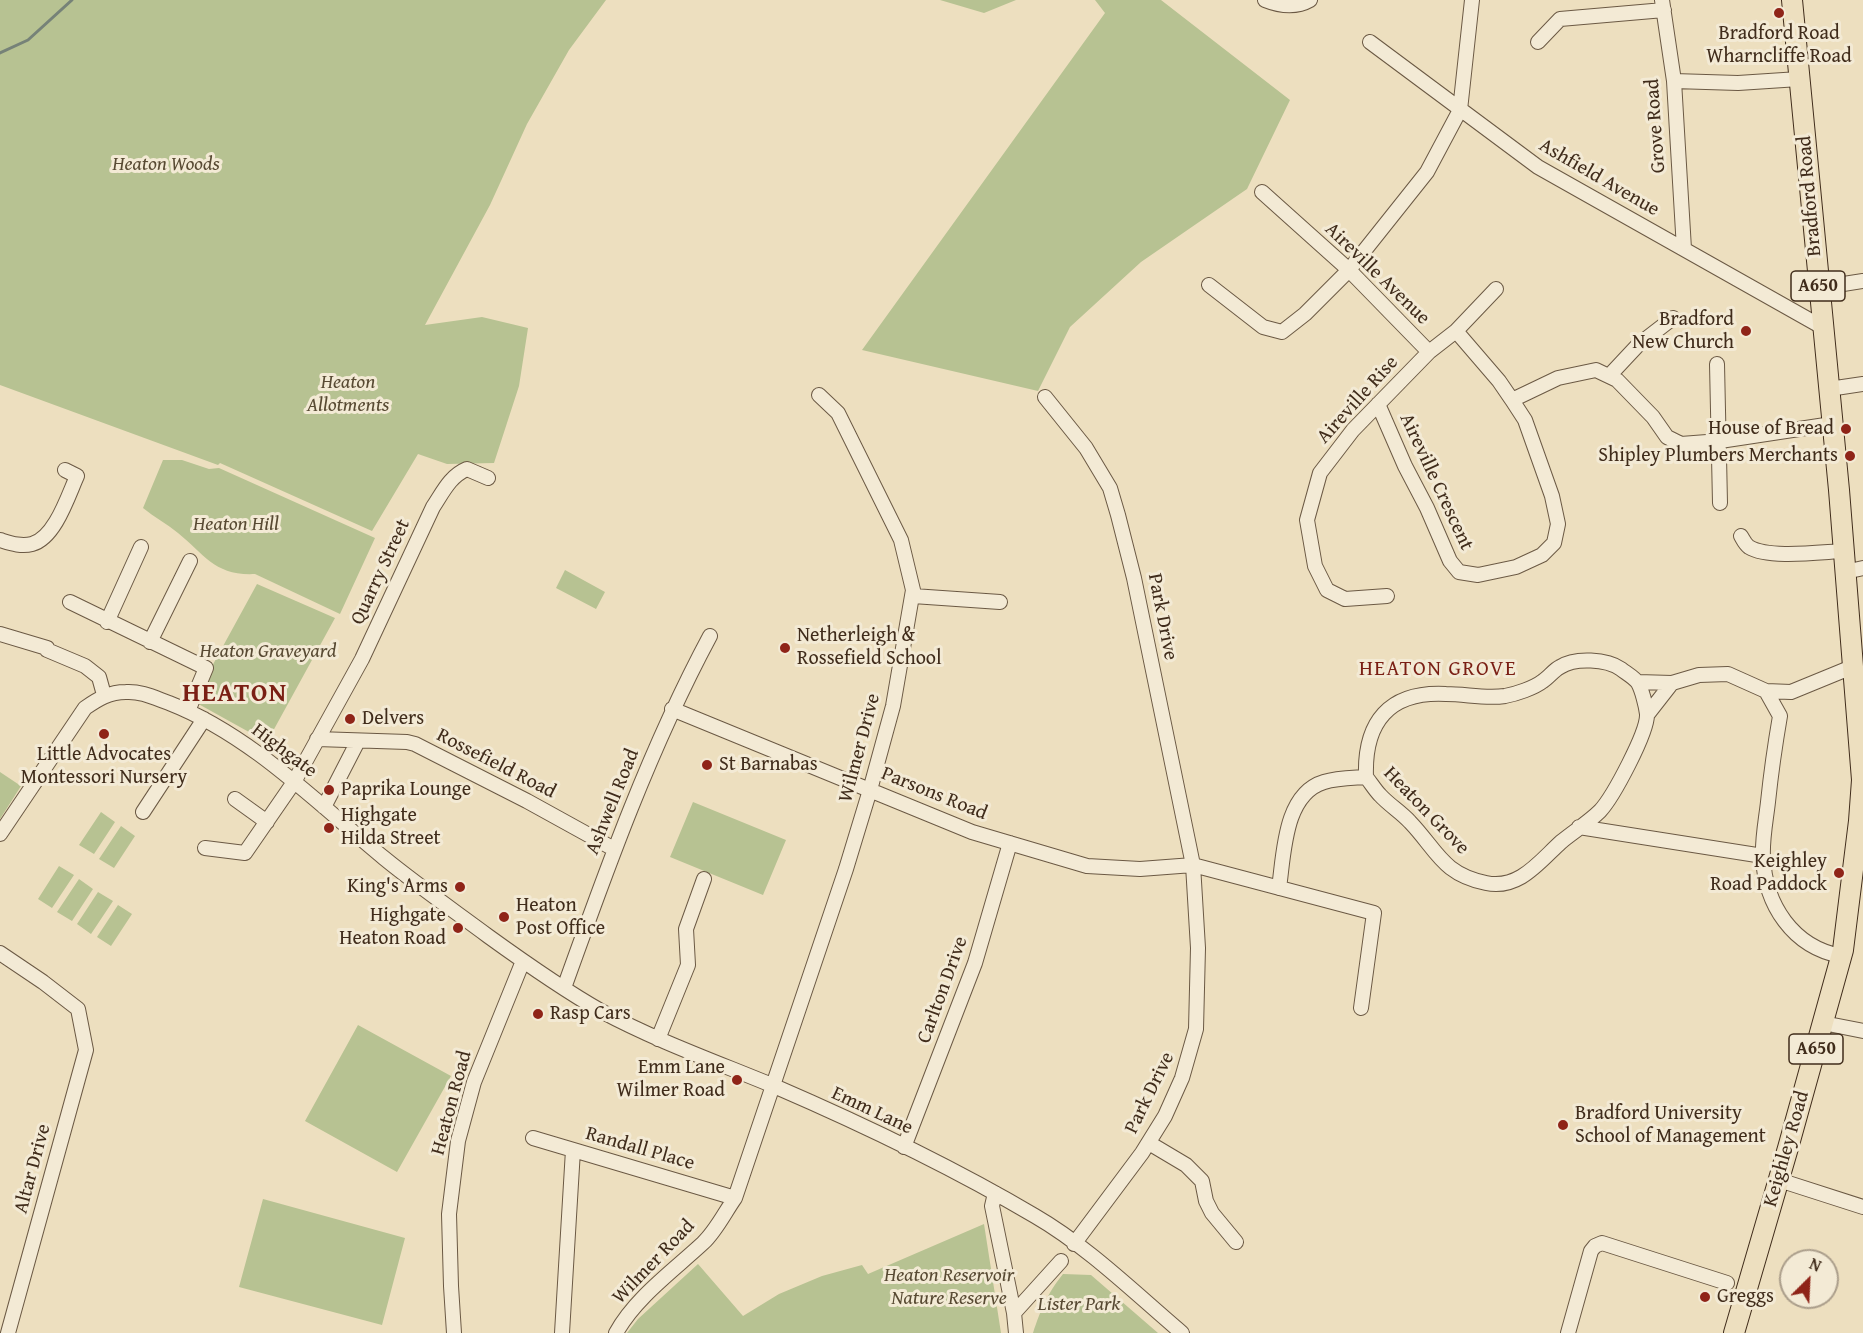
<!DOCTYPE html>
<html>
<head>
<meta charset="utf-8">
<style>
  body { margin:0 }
  #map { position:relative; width:1863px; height:1333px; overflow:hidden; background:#eddfbf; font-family:"Gentium Book Plus",serif }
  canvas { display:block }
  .north { position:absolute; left:1779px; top:1249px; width:60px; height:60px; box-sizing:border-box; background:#f3ead5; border:2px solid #ab9e8b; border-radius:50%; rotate:24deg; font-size:16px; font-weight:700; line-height:24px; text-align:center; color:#402c1b }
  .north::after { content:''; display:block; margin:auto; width:21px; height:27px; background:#8f2418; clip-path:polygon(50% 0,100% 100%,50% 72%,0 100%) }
</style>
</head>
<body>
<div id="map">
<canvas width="1863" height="1333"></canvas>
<div class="north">N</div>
</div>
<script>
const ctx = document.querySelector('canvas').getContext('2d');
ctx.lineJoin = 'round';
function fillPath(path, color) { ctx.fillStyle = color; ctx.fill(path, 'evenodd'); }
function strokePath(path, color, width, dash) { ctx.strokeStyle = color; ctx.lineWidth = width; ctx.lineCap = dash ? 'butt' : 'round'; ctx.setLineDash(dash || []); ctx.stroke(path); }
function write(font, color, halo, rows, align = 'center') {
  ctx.font = font + ' "Gentium Book Plus",serif'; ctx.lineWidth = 6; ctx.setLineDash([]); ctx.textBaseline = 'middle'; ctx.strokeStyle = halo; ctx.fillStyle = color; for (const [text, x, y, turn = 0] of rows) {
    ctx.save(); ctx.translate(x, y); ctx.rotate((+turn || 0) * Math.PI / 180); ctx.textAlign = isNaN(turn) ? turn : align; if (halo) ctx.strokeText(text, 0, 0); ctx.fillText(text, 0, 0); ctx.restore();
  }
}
const green = new Path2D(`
  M0,0H606L569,50L527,124L490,205L425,325L482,317L528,328L519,386L494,463L447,464L418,454L372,531L220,463L218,465L0,385Z
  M940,0H1016L984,13Z
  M1095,0H1161L1290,100L1247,189L1141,262L1070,327L1038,391L862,350L1105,13Z
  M163,460H182L209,469L219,468L375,538L340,614L255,574C215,576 205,555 178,533C167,524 154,517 143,508Z
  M565,570L605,592L596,609L556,588Z
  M257,584L335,618L267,742L193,701Z
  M0,772L21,786L0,819Z
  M693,802L786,840L763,895L670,857Z
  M101,812L115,822L94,854L79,845Z
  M121,826L135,836L114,868L99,859Z
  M59,866L74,875L52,908L38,899Z
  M79,879L93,889L72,921L57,912Z
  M98,892L113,901L91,934L77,924Z
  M118,905L132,914L111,946L97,937Z
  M358,1025L451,1076L397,1172L305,1121Z
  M263,1199L405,1238L382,1325L239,1287Z
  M984,1224L1001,1333H627L638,1319L698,1264L743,1316L779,1294L822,1276L862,1265L868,1274Z
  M1063,1274L1091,1275L1158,1333H1033C1041,1309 1047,1294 1063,1274Z`);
const stream = new Path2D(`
  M0,53L28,40L72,0`);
const minor = new Path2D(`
  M1265,0C1280,6 1296,8 1310,0
  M1662,0L1674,81L1684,249
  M1370,42L1538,167L1822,327
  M1538,42L1560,19L1664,10
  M1674,81L1738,83L1799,79
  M1262,192L1349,270L1429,352L1456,331L1499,381L1512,400L1558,378L1596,370L1617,380L1653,417L1667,437L1681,444L1720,441L1832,424
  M1209,285L1263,327L1282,332L1305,314L1349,270L1427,172L1460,110L1472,0
  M1818,288L1863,281
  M1456,331L1496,289
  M1717,364L1720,503
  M1609,376L1638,345L1673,318
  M1829,389L1863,384
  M1045,397L1086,448L1110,488L1118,515L1134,578L1193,865L1198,948L1196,1029L1182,1078L1165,1116L1142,1153L1074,1244
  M1378,404L1405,466L1427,508L1450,561L1459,572L1478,575L1516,567L1542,555L1554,543L1558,524L1552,496L1525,420L1512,400
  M1741,536C1744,541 1745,544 1749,547C1768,559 1821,552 1843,551
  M0,540C10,543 21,547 32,544C55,538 68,496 77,476L65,470
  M1845,572L1863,568
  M913,596L1000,602
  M1387,596L1345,599L1327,590L1315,566L1307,520L1320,473L1353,430L1429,352
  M70,602L206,668L188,711
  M107,622L141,547
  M0,634L47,648V650L85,666L99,677L104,695
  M150,642L190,561
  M1638,682L1672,683L1699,675L1728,674L1766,691L1791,692L1852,667
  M1766,691L1780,716C1775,745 1771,773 1768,802C1766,820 1762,839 1763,857C1765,905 1793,947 1841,956
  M672,709L972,832L1087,866L1140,869L1193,865L1374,913L1361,1008
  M1647,715L1672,683
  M317,739L407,742L415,744L527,801L614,849
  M235,799L267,822
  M324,807L358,741
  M143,812L204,719
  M1579,827L1763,856
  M0,834L85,708C98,699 109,692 126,692C141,691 155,698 169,703C251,735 317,803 384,858C417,885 453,910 488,936C524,962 562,989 601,1011C657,1041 716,1062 774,1086C862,1124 952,1167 1035,1216C1087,1246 1136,1294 1182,1333
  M205,848L245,853L294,782L362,659L433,507C443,492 450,476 467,469L488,478
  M1279,888C1284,854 1284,794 1324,782C1337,778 1353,778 1366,777C1364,722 1389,691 1446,694C1466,694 1485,699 1505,696C1516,694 1534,688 1543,681C1549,677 1554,670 1560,667C1575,657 1607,659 1621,669C1626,673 1635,678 1638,683C1642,690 1646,706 1647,714C1648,732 1613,797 1600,811C1589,822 1573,832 1561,842C1539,862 1519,890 1486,883C1442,874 1437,850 1410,822C1401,812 1389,805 1380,795C1375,790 1371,783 1366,777
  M0,953L43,982L78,1009L86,1050L8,1333
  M564,988C607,868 650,748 710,636
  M1823,1023L1863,1031
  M658,1039L688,965L686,929L704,879
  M533,1138L735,1198
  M1149,1143L1186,1165L1202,1181L1206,1201L1212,1213L1236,1242
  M904,1147L975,963L1010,843
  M1779,1180L1863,1207
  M995,1193L992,1206L1014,1313L1016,1333
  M1014,1313L1061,1261
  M454,1333L451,1286L449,1214L458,1141L474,1082L523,961
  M562,1333L573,1150
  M616,1333C635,1298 674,1270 703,1243C716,1231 725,1212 735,1198L846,869L870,790L893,706L913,590L901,540L838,413L819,395
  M1568,1333L1591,1251L1595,1246L1602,1243L1727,1283`);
const highway = new Path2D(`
  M1734,1333L1788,1148L1843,950L1859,821L1862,780L1839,490L1792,0`);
const markers = [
  [1779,13,6,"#8f2418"],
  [1746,331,6,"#8f2418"],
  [1846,429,6,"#8f2418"],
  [1850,456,6,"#8f2418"],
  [785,648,6,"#8f2418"],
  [350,719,6,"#8f2418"],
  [104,734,6,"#8f2418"],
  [707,765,6,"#8f2418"],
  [329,790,6,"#8f2418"],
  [329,828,6,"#8f2418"],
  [1839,873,6,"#8f2418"],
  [460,887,6,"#8f2418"],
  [504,917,6,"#8f2418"],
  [458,928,6,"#8f2418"],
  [538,1014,6,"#8f2418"],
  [737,1080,6,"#8f2418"],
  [1563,1125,6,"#8f2418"],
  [1705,1297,6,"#8f2418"]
];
const shields = [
  [1818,286,54],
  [1816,1049,54]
];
const shieldNames = [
  ["A650",1818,286],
  ["A650",1816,1049]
];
const poiNames = [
  ["Bradford Road",1779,34,"center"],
  ["Wharncliffe Road",1779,57,"center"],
  ["Bradford",1734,320,"right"],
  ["New Church",1734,343,"right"],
  ["House of Bread",1834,429,"right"],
  ["Shipley Plumbers Merchants",1838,456,"right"],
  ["Netherleigh &",797,636],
  ["Rossefield School",797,659],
  ["Delvers",362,719],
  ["Little Advocates",104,755,"center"],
  ["Montessori Nursery",104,778,"center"],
  ["St Barnabas",719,765],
  ["Paprika Lounge",341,790],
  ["Highgate",341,816],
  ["Hilda Street",341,839],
  ["Keighley",1827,862,"right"],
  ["Road Paddock",1827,885,"right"],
  ["King's Arms",448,887,"right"],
  ["Heaton",516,906],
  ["Post Office",516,929],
  ["Highgate",446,916,"right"],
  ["Heaton Road",446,939,"right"],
  ["Rasp Cars",550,1014],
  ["Emm Lane",725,1068,"right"],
  ["Wilmer Road",725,1091,"right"],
  ["Bradford University",1575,1114],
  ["School of Management",1575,1137],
  ["Greggs",1717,1297]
];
const streetNames = [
  ["Grove Road",1656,126,-94],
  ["Ashfield Avenue",1599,178,30],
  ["Bradford Road",1810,196,-95],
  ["Aireville Avenue",1377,274,44],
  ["Aireville Rise",1358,400,-48],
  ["Aireville Crescent",1436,482,65],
  ["Quarry Street",381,572,-65],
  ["Park Drive",1162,617,79],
  ["Wilmer Drive",860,748,-75],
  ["Highgate",284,751,37],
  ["Rossefield Road",496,764,27],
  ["Parsons Road",934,794,22],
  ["Ashwell Road",613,802,-68],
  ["Heaton Grove",1426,811,46],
  ["Carlton Drive",943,990,-70],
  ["Park Drive",1150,1093,-64],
  ["Heaton Road",452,1103,-75],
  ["Emm Lane",872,1111,25],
  ["Randall Place",640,1149,16],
  ["Keighley Road",1787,1149,-74],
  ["Altar Drive",33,1169,-75],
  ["Wilmer Road",654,1262,-46]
];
const parkNames = [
  ["Heaton Woods",166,165],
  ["Heaton",348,383],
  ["Allotments",348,406],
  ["Heaton Hill",236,525],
  ["Heaton Graveyard",268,652],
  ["Heaton Reservoir",949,1276],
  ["Nature Reserve",949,1299],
  ["Lister Park",1079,1305]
];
const neighbourhoodNames = [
  ["HEATON GROVE",1438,670]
];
const districtNames = [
  ["HEATON",235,694]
];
fillPath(green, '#b7c292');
strokePath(stream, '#768278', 3);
strokePath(minor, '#6b5944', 16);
strokePath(highway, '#402c1b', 22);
strokePath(minor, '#f3ead5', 14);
strokePath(highway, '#eddfbf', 20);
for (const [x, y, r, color] of markers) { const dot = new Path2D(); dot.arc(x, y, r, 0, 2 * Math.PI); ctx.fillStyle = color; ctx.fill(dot); strokePath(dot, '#f3ead5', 2); }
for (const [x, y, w] of shields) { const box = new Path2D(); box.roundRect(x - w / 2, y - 15, w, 30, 4.5); ctx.fillStyle = '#f3ead5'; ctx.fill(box); strokePath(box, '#402c1b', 1.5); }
write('bold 18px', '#402c1b', null, shieldNames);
write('20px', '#402c1b', '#f3ead5', poiNames, 'left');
write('20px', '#402c1b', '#f3ead5', streetNames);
write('italic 20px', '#584a33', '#f3ead5', parkNames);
ctx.letterSpacing = '1.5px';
write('21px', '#7a1f14', '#f3ead5', neighbourhoodNames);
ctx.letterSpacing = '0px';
ctx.letterSpacing = '1.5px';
write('bold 26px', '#7a1f14', '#f3ead5', districtNames);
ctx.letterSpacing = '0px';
</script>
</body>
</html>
